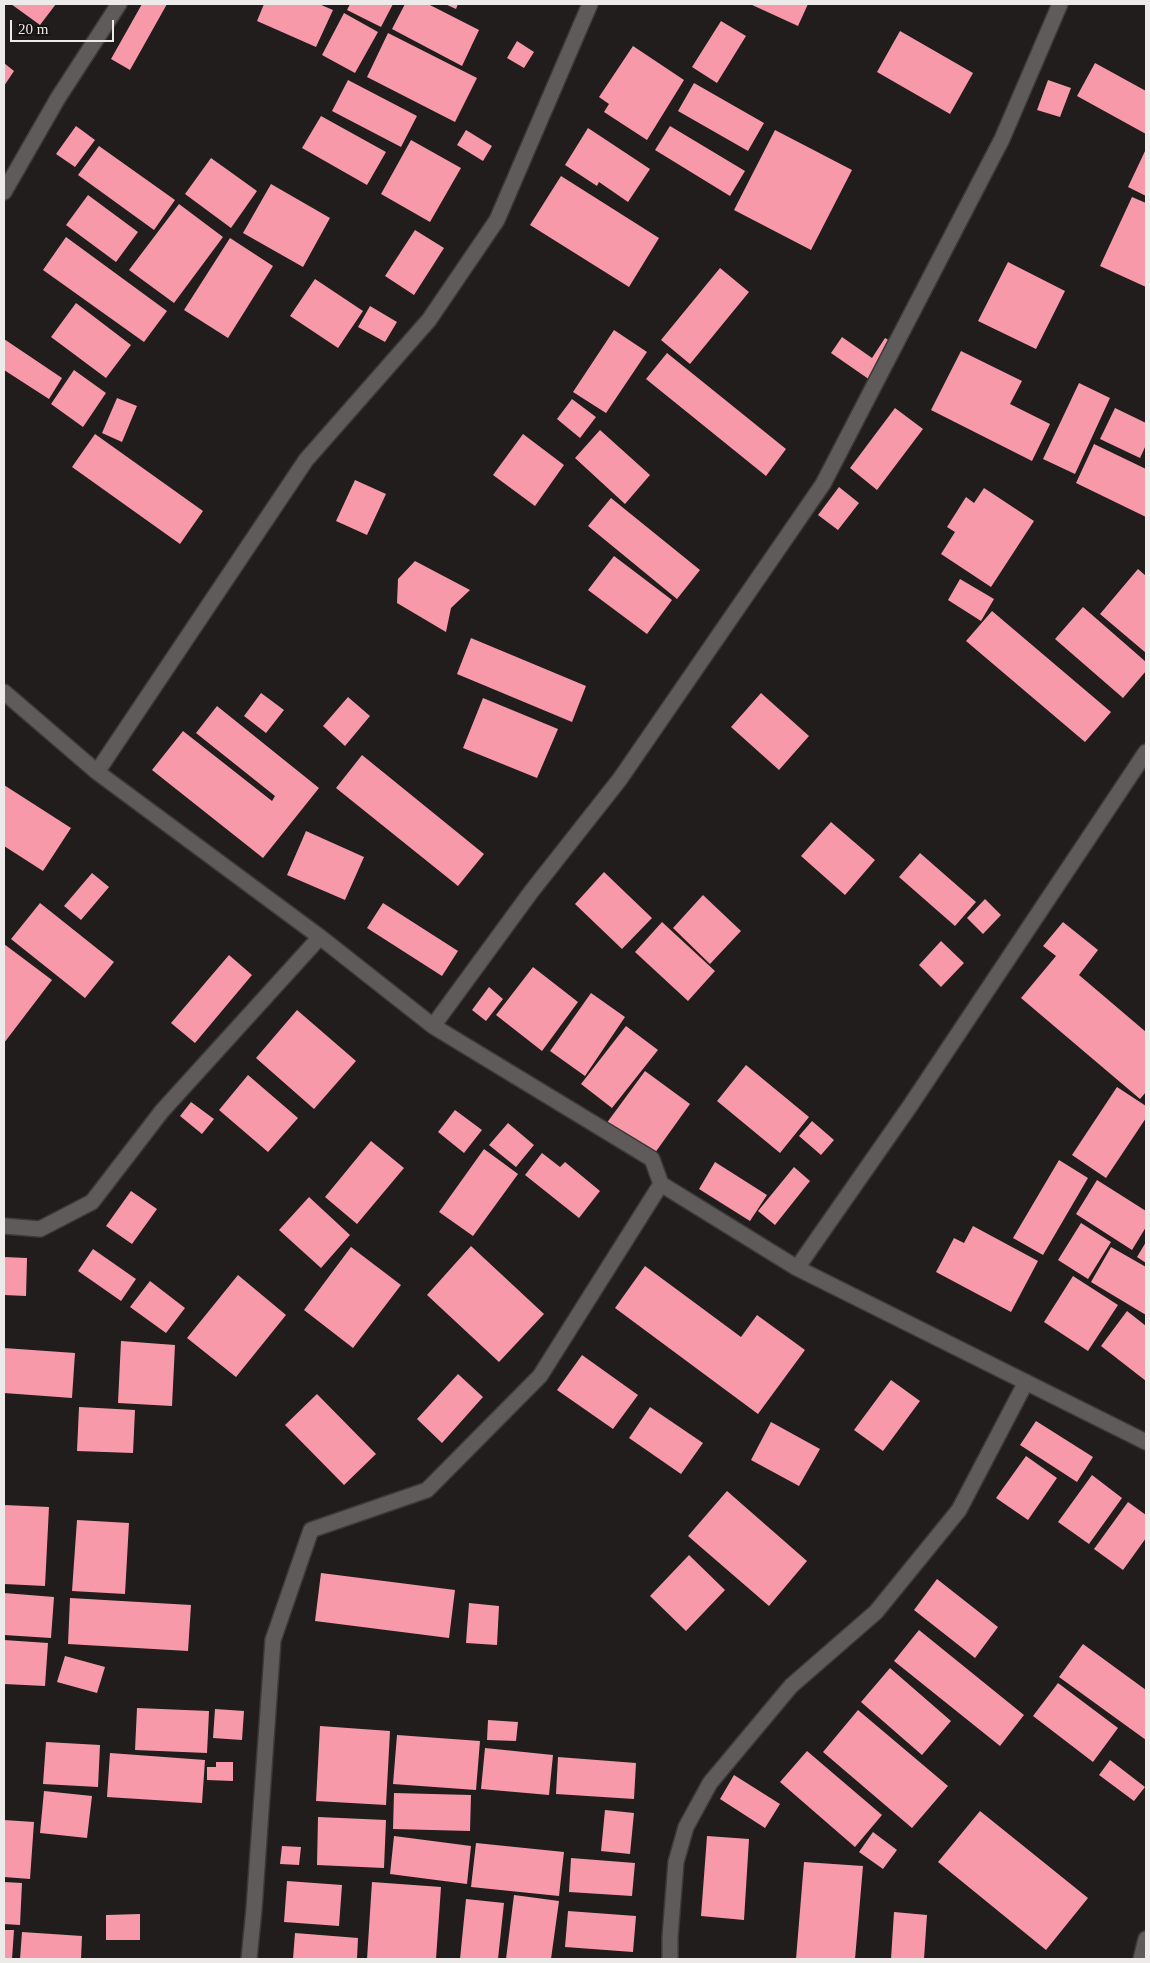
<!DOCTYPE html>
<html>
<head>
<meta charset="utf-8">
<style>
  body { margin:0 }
  #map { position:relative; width:1150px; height:1963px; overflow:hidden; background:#201d1c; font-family:Georgia,serif }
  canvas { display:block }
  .frame { position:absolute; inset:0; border:5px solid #edebea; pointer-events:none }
  .scale { position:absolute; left:10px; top:20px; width:104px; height:22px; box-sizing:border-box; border:2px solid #edebea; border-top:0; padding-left:6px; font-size:15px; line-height:18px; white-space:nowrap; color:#edebea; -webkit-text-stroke:4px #161413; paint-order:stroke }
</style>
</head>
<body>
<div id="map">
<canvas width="1150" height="1963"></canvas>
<div class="frame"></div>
<div class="scale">20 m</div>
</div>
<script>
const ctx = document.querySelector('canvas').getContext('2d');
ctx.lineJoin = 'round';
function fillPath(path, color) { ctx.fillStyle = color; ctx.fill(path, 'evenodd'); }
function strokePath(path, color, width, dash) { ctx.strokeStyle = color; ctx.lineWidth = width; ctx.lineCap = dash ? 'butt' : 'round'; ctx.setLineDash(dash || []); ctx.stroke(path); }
const building = new Path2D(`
  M11,4H56L40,25Z
  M142,4H167L130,70L111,59Z
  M264,4H319L333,10L316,47L257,21Z
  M350,4H393L381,27L347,10Z
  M405,4H428L479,30L462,66L392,29Z
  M445,4H458L456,9Z
  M750,4H808L798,26Z
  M344,13L378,32L355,73L322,55Z
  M721,21L746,36L717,83L692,67Z
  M900,31L973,73L950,114L877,72Z
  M388,33L477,78L455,122L367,77Z
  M517,41L534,52L524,68L507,58Z
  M633,46L684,80L647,140L604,112L609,104L599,97Z
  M4,63L14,71L4,86Z
  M1095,63L1146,91V134L1077,96Z
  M348,80L417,116L401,147L332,111Z
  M1048,80L1071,88L1060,117L1037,110Z
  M694,83L764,123L748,151L678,111Z
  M321,116L386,152L367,185L302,148Z
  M76,126L95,140L75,167L56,154Z
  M670,126L745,171L730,196L655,150Z
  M588,128L650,169L628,202L599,182L597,186L565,165Z
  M466,130L492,146L483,161L457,145Z
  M775,130L852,170L811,250L734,210Z
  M411,140L461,168L430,222L381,194Z
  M99,146L175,200L154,230L78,175Z
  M1146,149V196L1128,187Z
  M211,158L257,191L231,228L185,194Z
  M561,176L659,238L629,287L530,225Z
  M271,184L330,218L303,267L243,233Z
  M88,195L138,232L116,262L66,225Z
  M1132,197L1146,203V287L1100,266Z
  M179,204L223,237L174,303L129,270Z
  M415,230L444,248L414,295L385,276Z
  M66,237L167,311L144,342L43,270Z
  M230,238L273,266L228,338L184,310Z
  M1008,262L1065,291L1036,349L978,321Z
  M720,268L749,292L690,364L661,340Z
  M315,279L363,311L338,348L290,316Z
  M76,303L131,345L106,378L51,337Z
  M370,306L397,322L385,342L358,327Z
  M614,330L647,352L606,413L573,392Z
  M842,337L872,358L885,338L895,344L870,380L831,353Z
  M4,339L62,378L49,399L4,370Z
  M961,351L1022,381L1010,404L1050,424L1032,461L931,410Z
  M667,353L786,449L766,476L646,379Z
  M74,370L106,393L83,427L51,404Z
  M1079,383L1110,398L1075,474L1043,459Z
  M117,398L137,406L122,442L102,433Z
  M572,399L596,417L580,438L557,419Z
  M895,408L923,429L877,490L850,468Z
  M1115,408L1146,423V445L1140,458L1100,439Z
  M600,430L650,475L625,504L575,458Z
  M95,434L203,511L180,544L72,467Z
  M523,434L564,465L535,506L493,475Z
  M1094,444L1146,469V517L1076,483Z
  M355,480L386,494L367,535L336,521Z
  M839,487L859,503L838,530L818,515Z
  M984,488L1034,521L991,587L941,554L955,532L947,527L966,497L974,503Z
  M611,498L700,570L677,599L588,526Z
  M614,556L672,600L647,634L588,590Z
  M415,561L470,590L451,608L446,632L397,603L398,579Z
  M1138,569L1146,576V653L1100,614Z
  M960,579L994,599L981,621L948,600Z
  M1083,607L1146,662V671L1123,698L1055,639Z
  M992,611L1111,712L1085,742L966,641Z
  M471,638L586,686L572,722L457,674Z
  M261,693L284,710L266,733L244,716Z
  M761,693L809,736L779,770L731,727Z
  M348,697L370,716L345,746L323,726Z
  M483,698L558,729L537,778L463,748Z
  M217,706L319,788L263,858L152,770L183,731L272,801L275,796L196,733Z
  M362,755L484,854L458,886L336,788Z
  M4,785L71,828L43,871L4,846Z
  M831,822L875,860L845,895L801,856Z
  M306,831L364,857L345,900L287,875Z
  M920,853L976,902L955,926L899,877Z
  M604,872L652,918L622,949L575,904Z
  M92,873L109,887L81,920L64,906Z
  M703,895L741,931L710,964L673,928Z
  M985,899L1001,915L983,934L967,918Z
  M40,903L114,962L85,998L11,939Z
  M383,903L458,951L442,976L367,928Z
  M662,922L715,971L688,1001L635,952Z
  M1063,922L1098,950L1079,975L1146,1032V1092L1140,1099L1021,998L1056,956L1043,946Z
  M941,941L964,963L941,987L919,965Z
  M4,944L52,980L4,1043Z
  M229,955L252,975L195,1043L171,1023Z
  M533,967L578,1002L542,1051L496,1015Z
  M489,987L503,999L486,1021L472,1010Z
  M591,993L625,1017L585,1076L550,1051Z
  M297,1010L356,1061L314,1109L256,1058Z
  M626,1026L658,1050L612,1108L581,1084Z
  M746,1065L809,1117L780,1153L717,1101Z
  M645,1071L690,1104L652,1157L606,1124Z
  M248,1075L298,1118L268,1152L219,1110Z
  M1117,1087L1146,1106V1118L1106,1178L1072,1155Z
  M191,1102L214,1119L202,1134L180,1116Z
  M455,1110L482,1130L464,1153L438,1132Z
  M812,1121L834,1140L821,1155L799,1136Z
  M508,1123L534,1145L516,1167L489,1145Z
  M371,1141L404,1168L357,1224L325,1197Z
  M484,1149L518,1174L473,1236L439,1212Z
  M542,1153L560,1167L565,1162L600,1191L579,1218L525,1175Z
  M1059,1160L1088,1178L1043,1255L1013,1238Z
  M715,1162L767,1195L750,1221L699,1189Z
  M794,1167L810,1181L775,1225L758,1211Z
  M1097,1180L1146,1211V1227L1132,1250L1076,1214Z
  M131,1191L157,1209L132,1244L106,1226Z
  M309,1197L350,1235L321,1268L279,1230Z
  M1081,1223L1111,1242L1088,1279L1058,1260Z
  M973,1226L1038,1261L1011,1312L936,1272L954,1238L964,1243Z
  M1146,1242V1263L1137,1257Z
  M471,1246L544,1314L499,1362L427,1295Z
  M351,1247L401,1285L353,1348L304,1310Z
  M1111,1247L1146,1267V1315L1091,1282Z
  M93,1249L136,1279L121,1301L78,1271Z
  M4,1257L27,1258L26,1296L4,1295Z
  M645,1266L741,1337L757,1315L805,1350L758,1414L615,1308Z
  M238,1275L286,1315L236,1377L187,1338Z
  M1073,1276L1118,1305L1088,1351L1044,1322Z
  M150,1281L185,1308L166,1333L130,1307Z
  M1127,1311L1146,1326V1381L1101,1346Z
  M121,1341L175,1345L172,1406L118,1403Z
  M4,1348L75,1353L72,1398L4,1393Z
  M582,1355L638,1395L613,1429L557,1390Z
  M458,1374L483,1397L442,1443L417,1419Z
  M891,1380L920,1401L883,1451L854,1430Z
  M317,1394L376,1454L344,1485L285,1425Z
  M79,1407L135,1410L133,1453L77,1451Z
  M650,1407L703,1443L681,1474L629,1438Z
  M1036,1421L1093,1457L1077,1482L1020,1445Z
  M771,1422L820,1449L799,1486L751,1460Z
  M1026,1456L1057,1478L1028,1520L996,1498Z
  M1092,1475L1122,1498L1089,1544L1058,1522Z
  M727,1491L807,1561L769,1606L688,1536Z
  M1128,1502L1146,1515V1538L1123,1570L1094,1549Z
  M4,1505L49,1507L45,1586L4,1584Z
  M77,1520L129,1523L125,1594L72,1591Z
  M689,1555L725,1590L686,1631L650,1596Z
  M321,1573L455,1590L449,1638L315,1621Z
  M937,1579L998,1627L975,1658L914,1610Z
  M4,1593L54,1597L51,1638L4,1635Z
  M70,1598L191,1605L188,1651L68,1644Z
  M469,1603L499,1606L497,1645L466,1643Z
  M919,1630L1024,1715L1000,1746L894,1661Z
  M4,1640L48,1643L45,1686L4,1684Z
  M1083,1644L1146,1690V1740L1059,1677Z
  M65,1656L105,1667L97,1693L57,1682Z
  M890,1668L951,1721L922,1755L861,1702Z
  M1058,1683L1118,1728L1093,1762L1033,1716Z
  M137,1708L209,1711L207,1753L135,1750Z
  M215,1709L244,1711L242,1740L213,1738Z
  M858,1710L948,1786L912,1828L823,1752Z
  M488,1720L518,1722L516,1741L487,1740Z
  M320,1726L390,1731L386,1805L316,1801Z
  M397,1735L480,1741L476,1790L393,1784Z
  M46,1742L100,1745L98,1787L43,1784Z
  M485,1748L553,1755L549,1795L481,1789Z
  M807,1751L882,1815L855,1847L780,1782Z
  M110,1753L205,1760L202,1803L107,1797Z
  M558,1757L636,1763L634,1799L556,1794Z
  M1110,1760L1145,1787L1134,1801L1099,1775Z
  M216,1762H233V1781L207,1780V1767H216Z
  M734,1775L780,1804L765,1828L720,1799Z
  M44,1791L92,1796L87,1838L40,1833Z
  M394,1793L471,1795L470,1831L393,1829Z
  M605,1810L634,1813L630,1854L601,1851Z
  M980,1811L1088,1898L1046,1950L938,1862Z
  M318,1817L386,1820L384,1868L317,1865Z
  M4,1820L34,1822L30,1879L4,1877Z
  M873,1832L897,1850L883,1869L859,1852Z
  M394,1836L471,1846L467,1884L390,1874Z
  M707,1836L749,1839L744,1920L701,1916Z
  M476,1843L564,1852L559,1896L471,1887Z
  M282,1846L301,1847L299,1865L280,1864Z
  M571,1858L635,1863L632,1896L569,1892Z
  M804,1862L863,1866L855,1959H796Z
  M287,1881L342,1885L339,1926L284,1922Z
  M4,1882L22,1883L20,1925L4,1924Z
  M372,1882L441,1887L436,1959H367Z
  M514,1895L559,1901L551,1959H506Z
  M466,1899L504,1903L498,1959H460Z
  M568,1911L636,1916L633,1952L565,1947Z
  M894,1912L927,1915L924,1959H891Z
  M140,1914V1940H106V1915Z
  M4,1930H14L12,1959H4Z
  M22,1932L82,1936L81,1959H20Z
  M295,1933L358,1938L357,1959H293Z`);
const minor = new Path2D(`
  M4,192L58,98L119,4
  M4,692L97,772L320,937L433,1026L652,1159L661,1184L797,1268L1146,1442
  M97,772L306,460L429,320L497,220L590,4
  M433,1026L531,892L620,779L823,484L1002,139L1060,4
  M4,1226L40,1229L92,1202L162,1111L320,937
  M797,1268L910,1106L1146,752
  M249,1959L254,1909L273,1640L311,1530L427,1490L540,1376L661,1184
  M670,1959V1937L676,1862L686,1827L710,1783L791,1686L876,1612L959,1510L1026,1382
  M1141,1959L1146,1939`);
fillPath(building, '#f899a9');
strokePath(minor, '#3b3939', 18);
strokePath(minor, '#5e5b5a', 15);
</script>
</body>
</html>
